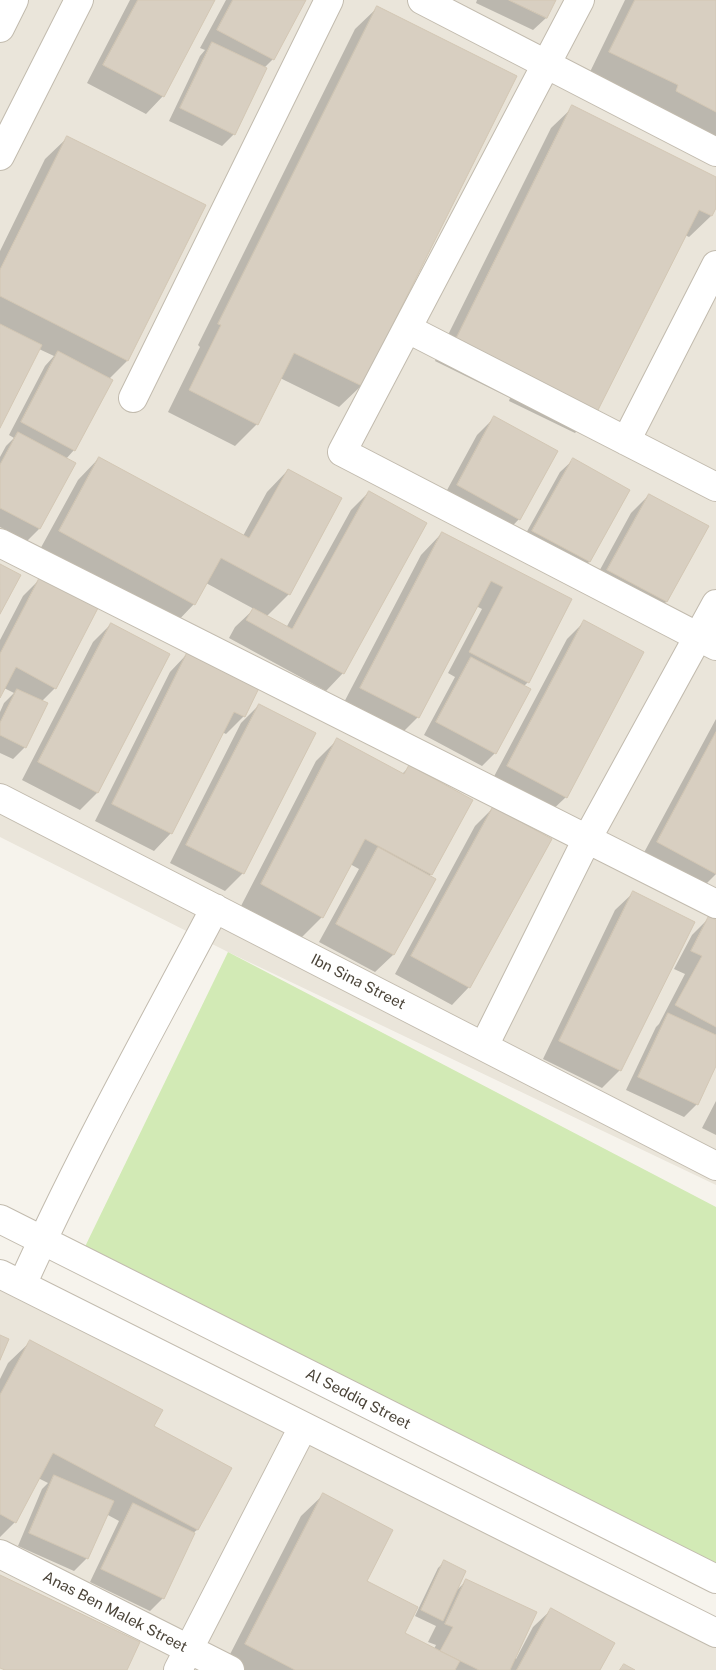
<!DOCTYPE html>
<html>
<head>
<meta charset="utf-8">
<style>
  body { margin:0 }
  canvas { display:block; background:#f6f3ec }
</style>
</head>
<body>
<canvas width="716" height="1670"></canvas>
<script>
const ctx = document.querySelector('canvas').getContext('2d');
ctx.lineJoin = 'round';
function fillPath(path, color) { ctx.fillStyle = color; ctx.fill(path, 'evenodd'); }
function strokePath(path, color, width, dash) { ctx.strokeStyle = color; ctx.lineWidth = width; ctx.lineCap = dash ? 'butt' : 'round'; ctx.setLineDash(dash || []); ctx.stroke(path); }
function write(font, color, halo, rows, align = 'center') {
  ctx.font = font + ' "Public Sans",sans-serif'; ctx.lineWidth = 4.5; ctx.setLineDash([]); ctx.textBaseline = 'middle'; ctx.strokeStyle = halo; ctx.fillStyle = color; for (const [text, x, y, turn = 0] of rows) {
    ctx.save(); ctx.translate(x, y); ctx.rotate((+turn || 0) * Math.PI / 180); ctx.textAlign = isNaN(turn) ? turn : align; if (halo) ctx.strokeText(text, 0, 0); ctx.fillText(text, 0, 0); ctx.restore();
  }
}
const residential = new Path2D(`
  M0,0H716V1185L228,952L0,837Z
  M0,1274L716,1633V1670H0Z`);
const green = new Path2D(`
  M228,952L716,1207V1579L79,1259Z`);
const shadow = new Path2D(`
  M130,0H214L163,96L146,114L87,83Z
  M226,0H304L273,59L264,68L234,134L222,146L169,121L200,56L205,50L200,48Z
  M477,0H554L546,18L533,30L476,3Z
  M625,0H716V144L589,74Z
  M377,8L515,76L361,386L339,407L280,378L257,424L235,446L168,412L200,347L198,345L355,29Z
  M573,107L716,179V205L711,216L689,237L685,235L596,411L575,433L509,401L510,398L435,361L551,128Z
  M67,138L127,361L109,379L74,450L66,459L39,529L27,541L0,527V457L6,446L14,438L9,435L45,366L54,356L39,349L0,425V251L45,159Z
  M494,418L519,519L502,537L440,503L477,435Z
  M99,458L243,536L267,492L288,470L340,498L289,594L266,617L286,628L351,510L369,492L343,673L326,691L229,638L235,627L254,609L206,583L194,604L173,626L38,553L78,480Z
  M573,460L628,490L589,562L577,574L520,544L560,472Z
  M649,495L707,527L666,602L649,619L590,588L631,513Z
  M442,533L571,600L528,682L523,687L529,690L495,753L482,766L424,735L455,677L448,673L482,609L476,606L418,717L396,739L340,710L421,555Z
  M40,579L55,688L41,702L25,747L13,759L0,753V712L4,703L14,693L4,688L0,696V640L23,596Z
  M585,621L566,797L548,814L490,784L567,639Z
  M111,624L169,655L97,793L80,810L22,780L93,642Z
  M187,654L244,716L226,734L222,732L171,833L154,851L95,821L170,672Z
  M259,705L315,734L243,873L225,891L170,863L241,723Z
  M716,719V874L699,891L640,860Z
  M338,739L402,774L409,767L431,874L429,877L434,879L393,955L375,972L319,942L359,869L350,864L322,917L300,939L241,906L316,761Z
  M493,808L469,987L452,1005L395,974L475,826Z
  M633,893L620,1070L602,1088L543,1059L615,910Z
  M709,918L716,921V1063L697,1104L684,1117L626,1090L656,1027L659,1024L685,974L674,969L692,935Z
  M716,1101V1135L702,1128Z
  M30,1342L152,1427L230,1468L197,1530L193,1533L163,1598L150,1611L90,1582L119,1521L106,1514L87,1558L74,1571L18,1546L42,1489L48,1483L38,1478L15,1522L0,1537V1379L8,1363Z
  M323,1495L365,1581L403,1634L434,1649L436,1645L428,1642L436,1626L415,1616L438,1568L444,1562L456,1591L466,1581L515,1658L516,1659L533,1627L551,1610L599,1670H232L224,1666L301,1516Z`);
const building = new Path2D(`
  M138,0H215L164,97L103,65Z
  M233,0H306L274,60L217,30Z
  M509,0H556L547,18Z
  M635,0H716V112L676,91L678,85L609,52Z
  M377,6L517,76L362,386L294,353L258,425L189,390L221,325L218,324Z
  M212,42L267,68L235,135L180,108Z
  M572,105L716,177V208L712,216L699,210L597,412L529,379L531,376L456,339Z
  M67,136L206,205L128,361L0,296V270Z
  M0,324L42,345L0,428Z
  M58,351L113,380L75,451L21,422Z
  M494,416L558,451L520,520L457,485Z
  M18,432L76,463L40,529L0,508V465Z
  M99,457L249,538L288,469L342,498L290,595L221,558L195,605L59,531Z
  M573,458L630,490L590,562L532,531Z
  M369,491L427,523L344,674L246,620L253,608L292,629Z
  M649,494L709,526L667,602L607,570Z
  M442,532L572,599L529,683L469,652L503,587L491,581L419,718L360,688Z
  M0,564L21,575L0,614Z
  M40,577L98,608L56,689L16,667L0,698V654Z
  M584,620L644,652L567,798L507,766Z
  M111,623L170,654L98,793L38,762Z
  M187,653L259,688L245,717L234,712L172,834L112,804Z
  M471,657L531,689L496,754L436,722Z
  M17,689L48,703L26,748L0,735V723Z
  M259,704L316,733L244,874L186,845Z
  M716,732V874L657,842Z
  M337,738L404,774L409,765L473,800L432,875L365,839L323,918L261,884Z
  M493,807L552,839L470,988L411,956Z
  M378,847L436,879L394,955L336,924Z
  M633,891L695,922L621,1071L559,1041Z
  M709,916L716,920V1027L675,1005L702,956L691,951Z
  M668,1013L716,1035V1066L698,1105L638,1077Z
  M0,1335L9,1339L0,1360Z
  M30,1340L163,1410L154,1426L232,1468L198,1530L53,1453L16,1523L0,1514V1395Z
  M54,1475L114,1501L88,1559L29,1533Z
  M323,1493L393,1530L367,1581L418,1607L405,1633L460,1661L455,1670H295L245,1644Z
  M133,1503L195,1533L164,1599L101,1569Z
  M444,1560L466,1571L443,1621L421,1610Z
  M0,1575L140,1642L127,1670H5L0,1668Z
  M466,1579L537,1612L510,1670H479L440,1651L453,1627L445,1624Z
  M551,1608L615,1643L600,1670H517Z
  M624,1664L635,1670H620Z`);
const minor = new Path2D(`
  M422,0L716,152
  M580,0L342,452L716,646
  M0,28L14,0
  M0,156L79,0
  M408,329L716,487
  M133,398L329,0
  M626,441L716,265
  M0,543L716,904
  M0,798L716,1166
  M484,1046L587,839L716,604
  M0,1219L716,1579
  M0,1274L716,1633
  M22,1285C80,1156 149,1033 215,908
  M0,1554L230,1670
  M178,1670L303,1427`);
const streetNames = [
  ["Ibn Sina Street",358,982,27],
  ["Al Seddiq Street",358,1399,27],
  ["Anas Ben Malek Street",115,1612,27]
];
fillPath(residential, '#eae5da');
fillPath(green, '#d2eab5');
fillPath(shadow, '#0003');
fillPath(building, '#d8cfc1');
strokePath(building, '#d3c7b4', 1);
strokePath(minor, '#c2bbae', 30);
strokePath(minor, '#fff', 28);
write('15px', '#4b4439', '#fff', streetNames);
</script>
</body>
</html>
